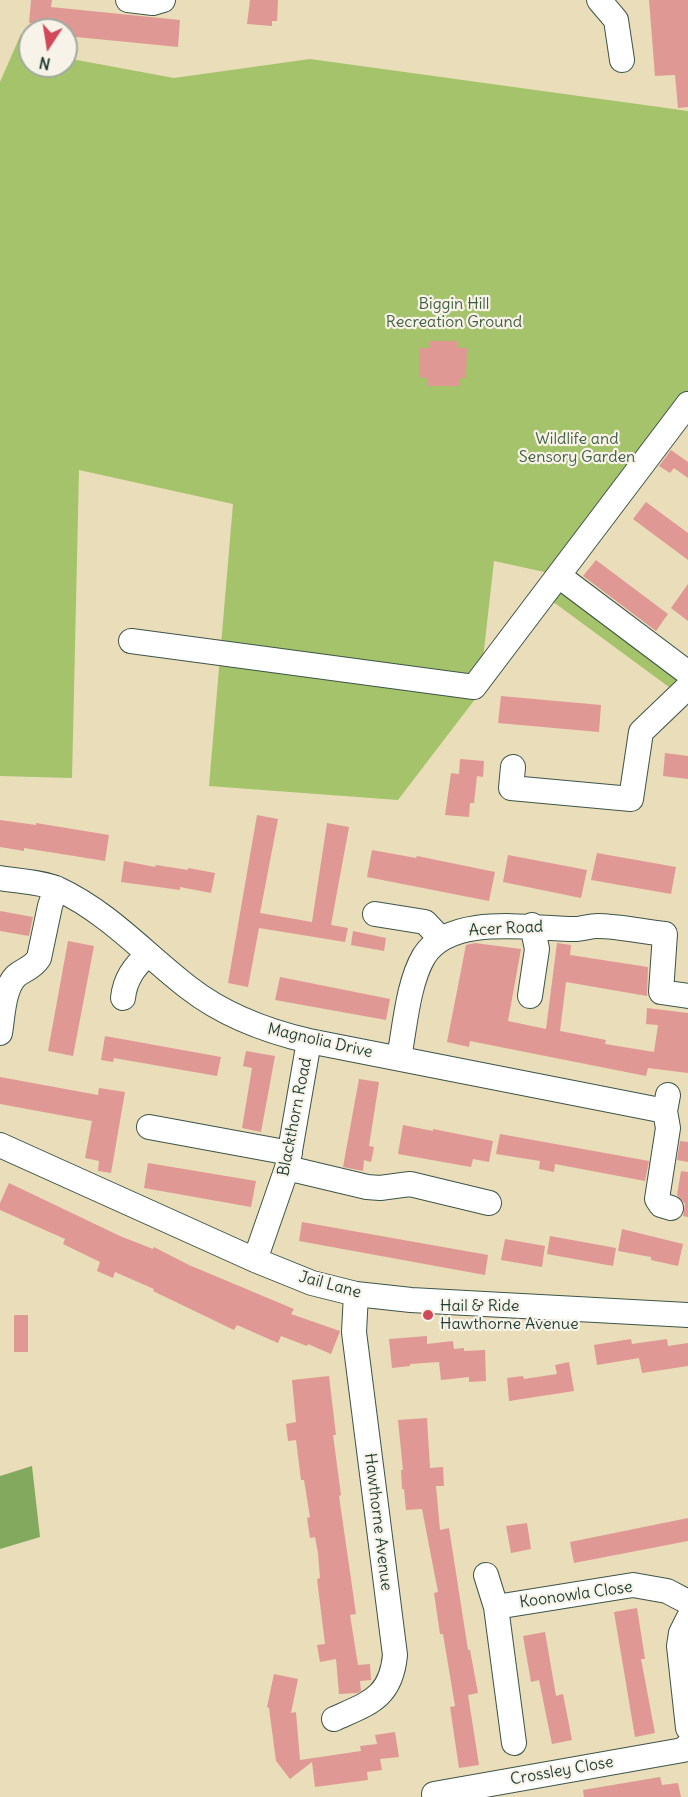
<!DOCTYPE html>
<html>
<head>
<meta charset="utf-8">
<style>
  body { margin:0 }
  #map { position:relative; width:688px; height:1797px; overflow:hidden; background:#eaddb9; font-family:Delius,sans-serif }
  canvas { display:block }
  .north { position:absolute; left:18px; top:18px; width:60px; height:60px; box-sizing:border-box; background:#f7f3e8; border:2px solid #a1aaa0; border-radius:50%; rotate:192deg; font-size:16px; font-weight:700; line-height:24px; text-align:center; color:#1f3d34 }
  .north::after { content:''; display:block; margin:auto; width:21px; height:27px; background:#d1495b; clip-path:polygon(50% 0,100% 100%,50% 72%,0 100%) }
</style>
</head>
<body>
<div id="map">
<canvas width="688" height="1797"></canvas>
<div class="north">N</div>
</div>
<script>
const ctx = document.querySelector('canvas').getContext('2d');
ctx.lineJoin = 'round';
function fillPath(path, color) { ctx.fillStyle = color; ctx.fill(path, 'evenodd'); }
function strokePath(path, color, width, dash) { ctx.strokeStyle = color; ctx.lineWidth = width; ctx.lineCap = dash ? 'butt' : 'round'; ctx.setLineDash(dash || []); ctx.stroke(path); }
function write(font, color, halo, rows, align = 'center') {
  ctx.font = font + ' Delius,sans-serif'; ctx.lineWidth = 4.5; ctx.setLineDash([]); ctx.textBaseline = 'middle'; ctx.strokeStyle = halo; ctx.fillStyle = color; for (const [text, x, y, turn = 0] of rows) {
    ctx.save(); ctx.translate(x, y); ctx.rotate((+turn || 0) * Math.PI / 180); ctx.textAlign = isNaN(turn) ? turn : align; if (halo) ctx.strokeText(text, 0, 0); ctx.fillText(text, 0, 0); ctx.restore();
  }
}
const green = new Path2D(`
  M21,34L30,40V66H66V58L174,78L310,59L688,111V417L574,571L688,658V670L673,690L552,601L549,573L494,561L479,694L398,800L209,786L233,504L79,470L72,778L0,776V82Z`);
const forest = new Path2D(`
  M32,1466L40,1537L0,1549V1476Z`);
const building = new Path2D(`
  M31,0H52L51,7L180,20L178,47L66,36V30H54V25L29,23Z
  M250,0H278L277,21H272V26L247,24Z
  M649,0H688V107L678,108L675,75L655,76Z
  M430,341H457V348H467L466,378H460V386H428V378L419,377V348H430Z
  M671,450L688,462V478L674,468L670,473L659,466Z
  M646,502L688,533V560L633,519Z
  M596,560L668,614L656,631L583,576Z
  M688,584V621L671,608Z
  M501,696L601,705L599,732L498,723Z
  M665,753L688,756V779L663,776Z
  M460,759L484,761L483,777L477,776L474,803H470L469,817L445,815L451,773L459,774Z
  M257,815L278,819L260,913L312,922L327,823L349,827L331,925L348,928L345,942L259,928L248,987L228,983Z
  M0,820L36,825V823L109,835L105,861L24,848V851L0,847Z
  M372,850L416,858L417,856L495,872L489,901L367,877Z
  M597,853L676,867L671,894L591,880Z
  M508,855L587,870L581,898L503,882Z
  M124,861L155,867L156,865L188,870V868L215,873L211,893L180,887V890L121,882Z
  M0,911L33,917L29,936L0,931Z
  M353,931L386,938L384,951L351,945Z
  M68,941L94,946L73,1056L48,1051Z
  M475,943L521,949L508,1021L546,1029L557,943L571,945L570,955L648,967L647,996L566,982L560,1031L606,1040L605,1044L654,1052L658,1025L646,1024L647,1008L688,1013V1073L648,1068L646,1076L470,1041L469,1047L447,1042L466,945Z
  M280,977L390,999L386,1020L275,1000Z
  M105,1036L221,1057L217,1076L114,1058L113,1062L101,1060Z
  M246,1051L275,1056L261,1132L242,1128L252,1068L243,1066Z
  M0,1077L98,1095L99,1088L125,1092L111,1173L98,1171L99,1161L85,1158L92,1121L0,1104Z
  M359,1079L379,1082L369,1146L374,1147L371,1162L364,1160L363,1171L343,1167Z
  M403,1125L433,1131V1129L493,1141L489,1162L473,1159L471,1167L398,1154Z
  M500,1134L649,1161L645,1181L555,1164L554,1172L539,1169L540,1161L496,1154Z
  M680,1141L688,1142V1162L677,1160Z
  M148,1163L256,1181L251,1207L144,1188Z
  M681,1171L688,1172V1217L683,1216L685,1204L677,1195Z
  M9,1183L120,1236L153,1249L154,1247L189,1265L294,1309L291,1314L340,1331L331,1354L308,1344L307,1346L281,1336L278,1343L237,1325L234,1330L153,1291L154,1289L115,1272L113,1278L97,1271L100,1262L63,1244L65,1239L0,1210V1203Z
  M302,1222L488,1255L485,1275L299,1241Z
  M622,1229L683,1244L678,1266L651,1260V1257L618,1251Z
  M550,1236L616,1248L613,1266L547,1254Z
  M505,1239L545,1246L542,1267L501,1260Z
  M14,1315H28V1352H14Z
  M427,1336V1344L453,1341L454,1349L464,1348V1351L485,1350L486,1381L469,1382V1377L441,1380L439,1362L410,1364V1366L392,1368L389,1339Z
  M631,1339L632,1344L667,1339L668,1346L688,1343V1366L642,1373L639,1358L597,1365L594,1345Z
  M569,1362L574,1391L509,1401L507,1378L523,1376L524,1379L557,1374L555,1365Z
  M329,1376L336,1435H333L341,1495L339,1496L356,1614L350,1615L358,1665L370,1664L371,1680L360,1681L361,1691L357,1693L339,1694L336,1659L320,1662L317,1645L325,1644L317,1579L320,1578L318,1553L315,1537L310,1538L307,1518L310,1517L304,1480H301L296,1440L288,1441L286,1424L296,1422L292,1380Z
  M427,1418L430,1468L443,1467L444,1486H436L440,1530L449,1528L468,1650H470L478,1693L468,1695L479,1765L459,1768L450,1707L455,1706L443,1634H440L434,1593L438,1592L422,1509L406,1510L404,1489H402L401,1470H403L398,1420Z
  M688,1518V1541L574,1563L570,1542Z
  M527,1523L531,1549L511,1553L506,1526Z
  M637,1608L645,1659H641L655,1733L635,1737L614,1612Z
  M545,1632L556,1696L563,1694L572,1740L552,1744L539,1680L531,1682L523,1636Z
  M274,1674L298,1679L291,1713L296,1712L300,1760L361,1751L360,1746L377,1744L375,1735L395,1732L399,1757L380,1759L382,1770L367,1772L368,1780L315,1787L312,1762L290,1779L276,1761L269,1708L267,1707Z
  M660,1777L662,1785L678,1783L681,1797H584L583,1790Z`);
const minor = new Path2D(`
  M128,0L153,3L163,0
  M599,0L616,20L622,60
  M559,576L688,673
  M131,641L474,687L688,404
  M513,767L511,788L631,799L641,732L688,687
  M0,878C17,881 43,882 58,889C108,912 146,955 189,988C225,1016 266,1031 309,1041L665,1111L668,1095
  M375,914L425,922L441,939
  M530,996L537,949L532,925
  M123,998C125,979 134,967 148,954
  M0,1033C3,1016 3,989 16,976C24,969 32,969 39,958L50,906L56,888
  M399,1058C405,1026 408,983 424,956C451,913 532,929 575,929C582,929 590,926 597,926C620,926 643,932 665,934L661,992L688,996
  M665,1111L668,1128L657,1199L661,1205L671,1208
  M149,1127L290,1153
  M0,1145L255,1260L312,1283L356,1294L411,1300L688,1315
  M287,1168L367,1187L380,1188L410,1184L489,1203
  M255,1260L287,1168L309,1041
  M486,1575L496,1607L514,1743
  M496,1607L633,1585L667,1591L688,1602
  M688,1619L681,1633L679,1646L688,1728
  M334,1719C369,1703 391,1698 395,1655L354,1332L356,1294
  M434,1794L683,1750L688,1745`);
const markers = [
  [428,1315,6,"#d1495b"]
];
const parkNames = [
  ["Biggin Hill",454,304],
  ["Recreation Ground",454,322],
  ["Wildlife and",577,439],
  ["Sensory Garden",577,457]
];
const streetNames = [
  ["Acer Road",506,929,-3],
  ["Magnolia Drive",320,1041,13],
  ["Blackthorn Road",295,1117,-79],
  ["Jail Lane",330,1285,15],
  ["Hawthorne Avenue",378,1522,83],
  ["Koonowla Close",576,1595,-8],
  ["Crossley Close",562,1771,-10]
];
const poiNames = [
  ["Hail & Ride",440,1306],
  ["Hawthorne Avenue",440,1324]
];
fillPath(green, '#a4c36a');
fillPath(forest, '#83a95e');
fillPath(building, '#df9894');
strokePath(minor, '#3d5548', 26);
strokePath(minor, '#fff', 24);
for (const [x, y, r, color] of markers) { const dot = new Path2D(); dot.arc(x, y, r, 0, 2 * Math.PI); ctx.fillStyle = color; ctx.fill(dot); strokePath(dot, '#f7f3e8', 2); }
write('16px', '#405e42', '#f7f3e8', parkNames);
write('16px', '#1f3d34', '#f7f3e8', streetNames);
write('16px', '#1f3d34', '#f7f3e8', poiNames, 'left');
</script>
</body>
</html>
